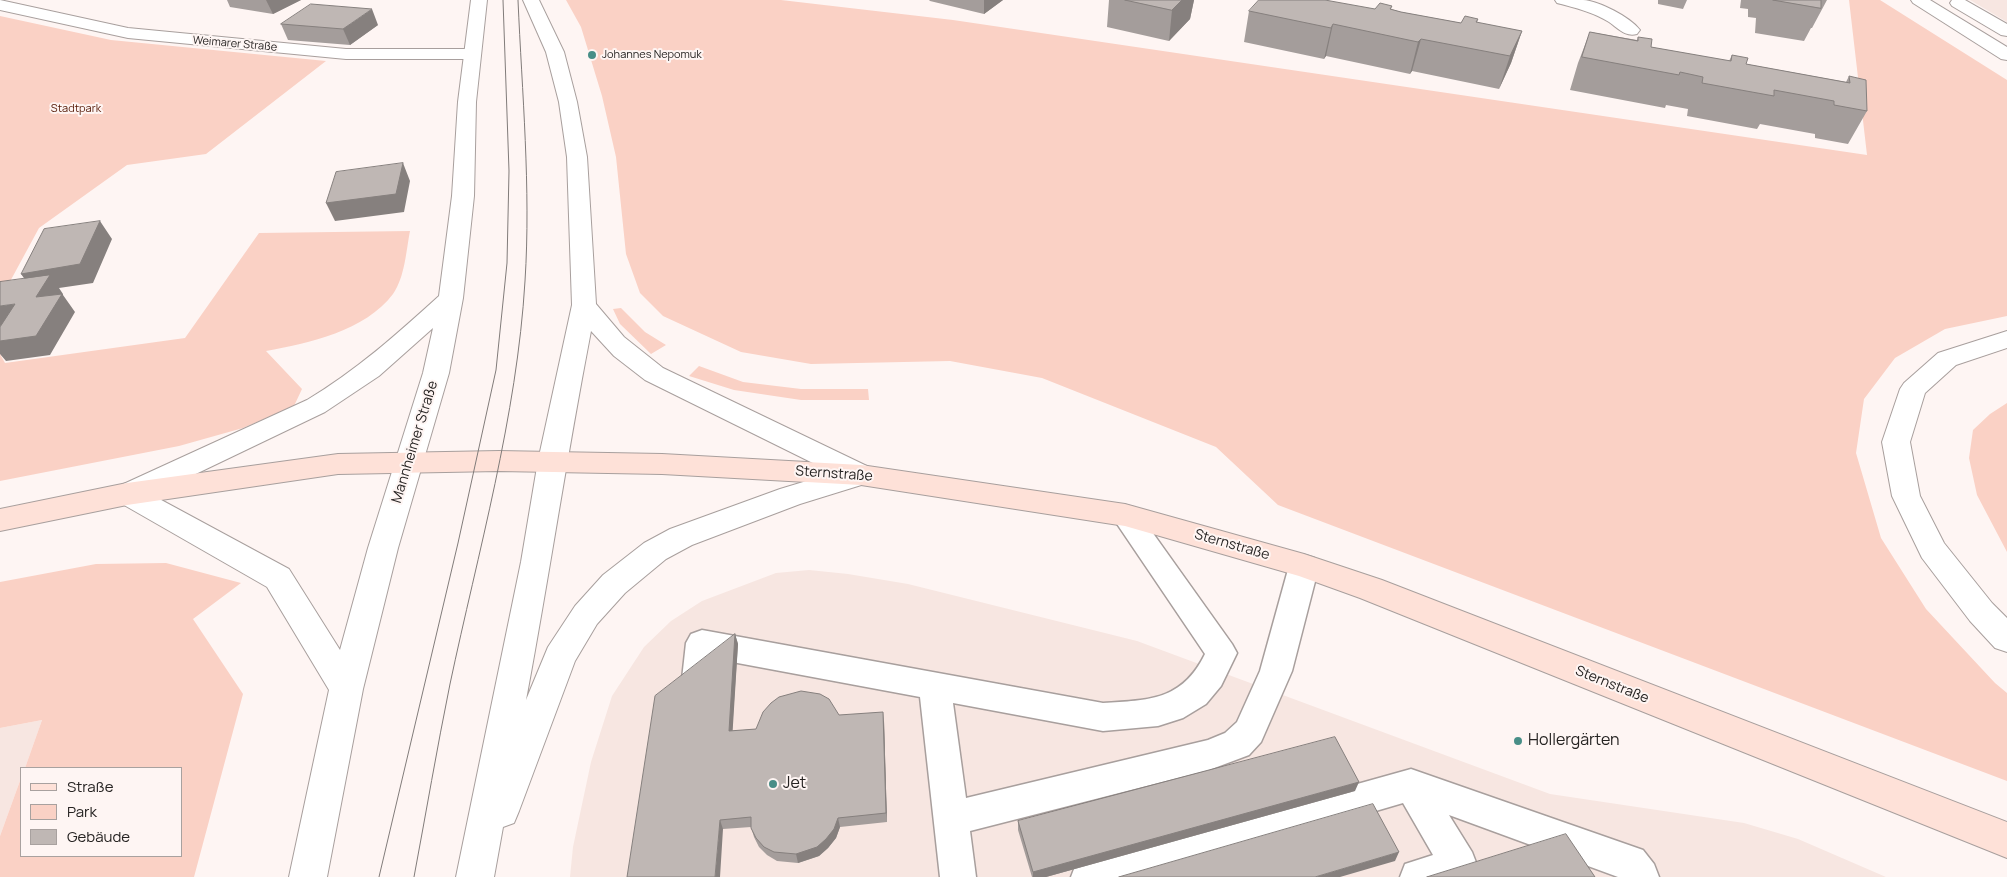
<!DOCTYPE html>
<html>
<head>
<meta charset="utf-8">
<style>
  body { margin:0 }
  #map { position:relative; width:2007px; height:877px; overflow:hidden; background:#fef5f3; font-family:Manrope,sans-serif }
  canvas { display:block }
  .legend { position:absolute; left:20px; top:767px; width:162px; height:90px; box-sizing:border-box; background:#fef5f3; border:1px solid #a8a19f; margin:0; padding:6px 9px; list-style:none; font-size:15px; color:#262322 }
  .legend li { display:flex; align-items:center; gap:10px; height:25px }
  .legend b { width:25px; border:1px solid #a8a19f }
</style>
</head>
<body>
<div id="map">
<canvas width="2007" height="877"></canvas>
<ul class="legend">
<li><b style="height:6px;background:#fee1d8"></b>Straße</li>
<li><b style="height:14px;background:#fad1c5"></b>Park</li>
<li><b style="height:14px;background:#bfb7b4"></b>Gebäude</li>
</ul>
</div>
<script>
const ctx = document.querySelector('canvas').getContext('2d');
ctx.lineJoin = 'round';
function fillPath(path, color) { ctx.fillStyle = color; ctx.fill(path, 'evenodd'); }
function strokePath(path, color, width, dash) { ctx.strokeStyle = color; ctx.lineWidth = width; ctx.lineCap = dash ? 'butt' : 'round'; ctx.setLineDash(dash || []); ctx.stroke(path); }
function write(font, color, halo, rows, align = 'center') {
  ctx.font = font + ' Manrope,sans-serif'; ctx.lineWidth = 4; ctx.setLineDash([]); ctx.textBaseline = 'middle'; ctx.strokeStyle = halo; ctx.fillStyle = color; for (const [text, x, y, turn = 0] of rows) {
    ctx.save(); ctx.translate(x, y); ctx.rotate((+turn || 0) * Math.PI / 180); ctx.textAlign = isNaN(turn) ? turn : align; if (halo) ctx.strokeText(text, 0, 0); ctx.fillText(text, 0, 0); ctx.restore();
  }
}
const built = new Path2D(`
  M1970,0H2007V22Z
  M809,570L848,574L908,584L1137,641L1550,794L1744,823L1798,839L1886,877H570L573,847L591,762L612,696L644,647L671,621L702,601L776,573Z
  M42,720L25,768H21V778L0,836V728Z`);
const green = new Path2D(`
  M566,0H781L953,20L1867,155L1849,0H1880L2007,80V316L1945,329L1895,358L1864,399L1856,453L1881,538L1926,609L1995,683L2007,693V781L1278,505L1216,447L1042,378L950,361L811,364L741,352L663,316L640,293L626,254L616,157L602,96L581,27Z
  M0,16L111,40L326,61L206,154L127,165L39,228L0,300Z
  M410,231C406,251 405,277 393,294C365,331 309,343 266,351L302,389L294,406L243,428L179,446L0,481V354L5,363L185,338L259,233Z
  M621,308L645,332L666,345L651,354L620,324L613,309Z
  M699,366L743,382L801,389H868L869,400H801L734,390L689,376Z
  M2007,403V552L1977,495L1969,458L1973,430L1990,414Z
  M166,563L241,583L193,619L243,694L194,877H0V836L21,778V856H181V768H25L42,720L0,728V582L96,564Z`);
const service = new Path2D(`
  M1125,505L1135,508L1232,644L1237,653L1221,686L1206,704L1183,718L1158,726L1103,731L953,703L966,798L1208,740L1225,733L1237,722L1260,671L1289,566L1294,558L1304,555L1314,558L1319,566L1292,671L1261,742L1249,755L1209,770L970,831L976,877H940L920,697L716,659L712,697L708,707L696,711L684,707L680,697L686,643L691,634L702,630L1103,703C1149,700 1182,701 1205,654L1111,515L1115,508Z
  M1411,769L1643,850L1654,864L1659,877H1618L1449,815L1472,852L1477,865L1472,877H1400L1405,864L1433,855L1403,803L1151,877H1071L1076,864L1089,859Z`);
const minor = new Path2D(`
  M0,0L128,28L346,49H472L478,50L481,54L478,58L472,59H346L128,38L0,10Z
  M1555,0C1564,0 1574,0 1583,0C1599,1 1630,17 1640,30L1637,34C1625,37 1619,29 1609,22C1593,12 1576,8 1557,3Z`);
const tertiary = new Path2D(`
  M471,0H487L476,102L474,196L463,298L449,373L398,548L363,689L327,877H289L329,690L267,587L117,501L113,494L117,487L307,400C356,371 397,334 439,296L452,196L458,102ZM433,328L423,373L368,548L340,650L289,569L152,495L325,412L379,376Z
  M523,0H539L564,52L577,102L587,157L596,304L624,337L663,368L871,468L875,475L871,482L800,504L692,545L666,559L625,593L597,624L575,661L519,811L514,823L503,827L494,877H456L521,562L538,461L572,305L567,157L559,102L546,52ZM591,331L614,356L645,380L833,473L780,489L670,529L644,543L603,575L575,606L548,647L526,700C549,577 567,454 591,331Z
  M1911,0H1930L2007,47V60L2001,59L1913,3Z
  M1952,0H1965L2007,24V36L2001,35L1952,6L1950,3Z
  M2007,331V348L1956,365L1925,393L1910,442L1920,496L1944,543L1992,603L2007,618V652L1995,648L1970,621L1922,558L1892,496L1882,442L1900,389L1904,383L1938,353Z`);
const secondary = new Path2D(`
  M499,451L662,454L861,465L1125,504L1304,554L1382,580L2007,822V858L1360,598L1299,576L1125,526L861,485L662,474L499,471L338,474L127,505L0,531V509L127,483L338,454Z`);
const tram = new Path2D(`
  M379,877L458,543L496,370L507,263L509,171L503,0
  M414,877C426,813 437,748 450,684C478,552 517,416 525,281C531,188 522,93 518,0`);
const wall = new Path2D(`
  M227,0H301L273,14L230,7Z
  M929,0H1003L984,14L930,1Z
  M1109,0H1194L1190,19L1169,41L1107,27Z
  M1658,0H1687L1683,9L1658,4Z
  M1741,0H1827L1812,28H1811L1804,41L1755,33L1756,18L1748,17V9L1740,8Z
  M1392,6L1391,9L1401,12L1461,23L1478,19L1477,23L1522,31L1511,63L1499,89L1412,71L1410,74L1326,56L1324,59L1244,42L1249,11L1375,9Z
  M281,24L378,25L350,45L288,40Z
  M1590,32L1637,40L1638,37L1651,47L1729,61L1732,55L1746,64L1846,82L1849,76L1867,111L1848,144L1815,138V134L1760,124L1757,129L1687,116L1688,109L1666,105L1665,108L1570,90L1578,63Z
  M735,634L738,644L732,731L756,729L839,715L884,721L887,822L840,827L836,838L828,848L819,856L798,863L777,861L767,855L759,847L754,837L751,827L723,829L627,877Z
  M1355,791L1046,877H1032L1018,830V821Z`);
const shadedWall = new Path2D(`
  M266,0H301L273,14Z
  M984,0H1003L984,14Z
  M1182,0H1194L1190,19L1169,41L1172,10Z
  M372,9L378,25L350,45L343,29Z
  M1333,24L1326,56L1324,59L1331,28Z
  M1522,31L1511,63L1499,89L1510,56Z
  M1421,39L1412,71L1410,74L1418,42Z
  M403,163L410,181L404,212L335,221L326,203Z
  M100,221L112,239L93,283L59,288L63,294V295L75,312L50,355L6,361L0,354V341L34,292L21,274Z
  M15,304L29,322L0,326V306Z
  M735,634L738,644L732,741L729,731Z
  M883,712L884,721L887,822L886,813Z
  M1359,782L1355,791L1046,877H1033V872Z
  M838,818L840,827L836,838L828,848L819,856L798,863L796,854Z
  M720,820L723,829L720,877H715Z
  M1399,852L1395,861L1340,877H1315Z`);
const building = new Path2D(`
  M1125,0H1182L1172,10Z
  M1259,0H1325L1375,9L1380,3L1392,6L1390,9L1401,12L1461,23L1465,16L1478,19L1476,22L1522,31L1510,56L1421,39L1418,42L1333,24L1331,28L1249,11Z
  M1773,0H1821V8Z
  M311,4L372,9L343,29L281,24Z
  M1590,32L1638,41V37L1652,39L1651,47L1731,61L1732,55L1748,58L1746,64L1850,83L1849,76L1866,80L1867,111L1834,105V101L1774,90V96L1702,83L1703,77L1680,72L1679,75L1582,57Z
  M403,163L396,194L326,203L336,172Z
  M100,221L80,264L21,274L44,229Z
  M50,275L36,297L62,294L36,336L0,341V327L15,304L0,306V282Z
  M735,634L729,731L756,729L763,712L771,703L779,697L801,691L820,694L829,699L839,715L883,712L886,813L838,818L834,829L826,839L817,847L796,854L774,852L764,847L756,838L751,828V817L720,820L715,877H627L655,696Z
  M1335,737L1359,782L1033,872L1018,821Z
  M1373,804L1399,852L1315,877H1119Z
  M1566,834L1595,877H1427Z`);
const markers = [
  [592,55,5,"#488e87"],
  [1518,741,5,"#488e87"],
  [773,784,5,"#488e87"]
];
const farStreetnames = [
  ["Weimarer Straße",235,44,5]
];
const farPoinames = [
  ["Johannes Nepomuk",602,55]
];
const farParknames = [
  ["Stadtpark",76,109]
];
const streetNames = [
  ["Mannheimer Straße",415,442,-73],
  ["Sternstraße",834,474,4],
  ["Sternstraße",1232,545,16],
  ["Sternstraße",1612,685,22]
];
const nearPoinames = [
  ["Hollergärten",1528,741],
  ["Jet",783,784]
];
fillPath(built, '#f7e6e1');
fillPath(green, '#fad1c5');
strokePath(service, '#a89f9d', 3);
strokePath(minor, '#a89f9d', 2);
strokePath(tertiary, '#a89f9d', 2);
strokePath(secondary, '#a89f9d', 2);
fillPath(service, '#fff');
fillPath(minor, '#fff');
fillPath(tertiary, '#fff');
fillPath(secondary, '#fee1d8');
strokePath(tram, '#807b79', 1);
fillPath(wall, '#a49d9b');
fillPath(shadedWall, '#86807e');
fillPath(building, '#bfb7b4');
strokePath(building, '#86807e', 1);
for (const [x, y, r, color] of markers) { const dot = new Path2D(); dot.arc(x, y, r, 0, 2 * Math.PI); ctx.fillStyle = color; ctx.fill(dot); strokePath(dot, '#fef5f3', 2); }
write('11px', '#262322', '#fef5f3', farStreetnames);
write('11px', '#262322', '#fef5f3', farPoinames, 'left');
write('11px', '#561b08', '#fef5f3', farParknames);
write('14px', '#262322', '#fef5f3', streetNames);
write('16px', '#262322', '#fef5f3', nearPoinames, 'left');
</script>
</body>
</html>
